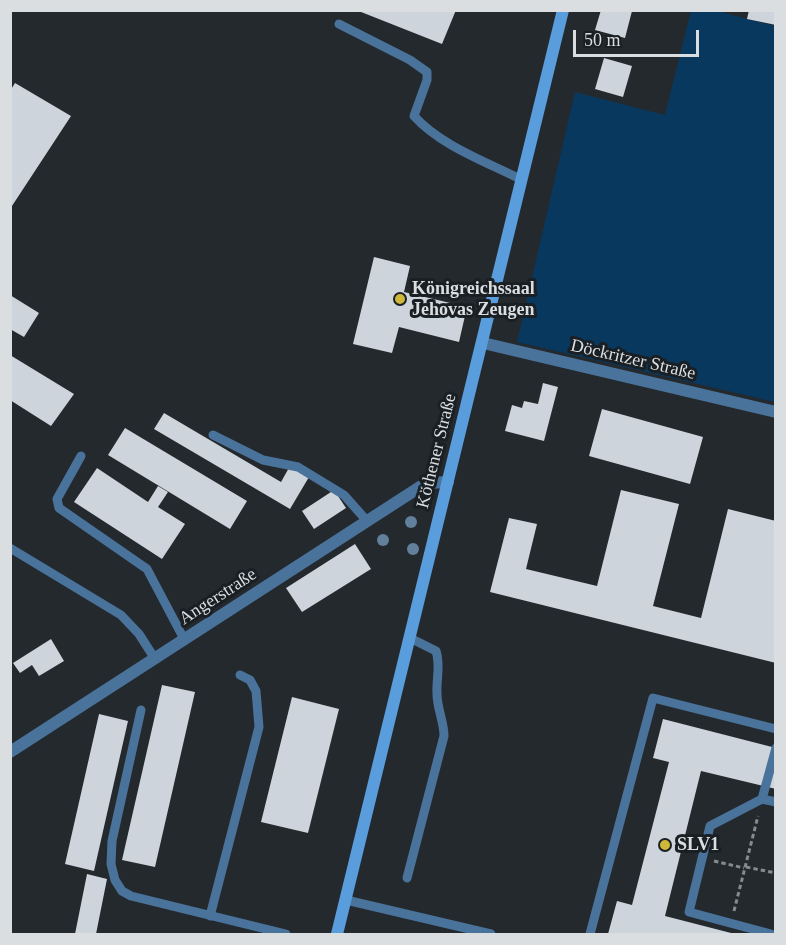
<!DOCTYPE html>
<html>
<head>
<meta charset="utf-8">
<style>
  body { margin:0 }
  #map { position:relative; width:786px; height:945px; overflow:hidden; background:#24292e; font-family:Georgia,serif }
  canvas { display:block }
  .frame { position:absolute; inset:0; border:12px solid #dadee1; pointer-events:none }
  .scale { position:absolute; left:573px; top:30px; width:126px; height:27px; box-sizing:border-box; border:3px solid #dadee1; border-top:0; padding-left:8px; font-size:18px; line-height:21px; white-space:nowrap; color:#dadee1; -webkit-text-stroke:4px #1a1f24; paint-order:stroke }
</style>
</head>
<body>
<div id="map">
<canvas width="786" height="945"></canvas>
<div class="frame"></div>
<div class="scale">50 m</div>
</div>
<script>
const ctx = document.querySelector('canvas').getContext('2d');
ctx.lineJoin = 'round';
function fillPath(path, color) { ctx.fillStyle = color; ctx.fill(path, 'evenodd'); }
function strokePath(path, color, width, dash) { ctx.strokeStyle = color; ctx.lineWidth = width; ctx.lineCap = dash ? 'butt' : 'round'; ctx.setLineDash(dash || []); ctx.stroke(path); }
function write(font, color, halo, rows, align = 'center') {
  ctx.font = font + ' Georgia,serif'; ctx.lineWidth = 6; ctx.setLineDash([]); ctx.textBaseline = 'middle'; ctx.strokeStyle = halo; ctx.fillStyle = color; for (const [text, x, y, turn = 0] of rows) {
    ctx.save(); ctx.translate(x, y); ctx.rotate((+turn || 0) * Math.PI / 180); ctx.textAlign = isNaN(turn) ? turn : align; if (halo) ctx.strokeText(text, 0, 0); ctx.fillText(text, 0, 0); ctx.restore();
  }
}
const green = new Path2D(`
  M691,11H717L775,26V402L517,342L575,92L665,115Z`);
const building = new Path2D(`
  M356,10H456L442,44Z
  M601,10L632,11L625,38L595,30Z
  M749,10H776V25L747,19Z
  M604,58L632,66L623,97L595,89Z
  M15,83L71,116L10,209V91Z
  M374,257L410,266L404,292L467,307L459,342L399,327L392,353L353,344Z
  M10,295L39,313L24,337L10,329Z
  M10,355L74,394L51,426L10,400Z
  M543,383L558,387L544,441L505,431L512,405L522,408L524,401L538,404Z
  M602,409L703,437L690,484L589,456Z
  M164,413L281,482L290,466L309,477L290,509L154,429Z
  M125,428L247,501L230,529L108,455Z
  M97,468L148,502L158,486L168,492L158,507L185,524L162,559L74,502Z
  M334,490L346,508L314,529L302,511Z
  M621,490L679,504L653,606L701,618L728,509L776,521V663L490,592L509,518L537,524L526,569L597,586Z
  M355,544L371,569L302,612L286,588Z
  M51,639L64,661L39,676L32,665L20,673L13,663Z
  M162,685L195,692L155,867L122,860Z
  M292,697L339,709L308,833L261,822Z
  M99,714L128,721L94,871L65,864Z
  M663,719L776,748V789L701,771L665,916L735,934H608L617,901L632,905L669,762L653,758Z
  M87,874L107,879L96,934H75Z`);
const path = new Path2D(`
  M714,861L744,868
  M746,867L776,873
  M734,911L758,816`);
const lane = new Path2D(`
  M339,24L410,60L427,72V80L414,116C441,146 487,162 522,180
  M213,435L263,460L298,467L344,495L367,521
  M81,456L57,499L59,508L147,569L184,639
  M10,548L121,615L139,634L155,659
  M141,710L112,841L111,864L115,880L122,891L131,896L286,934
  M762,799L776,748
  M407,878L444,736C444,722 437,708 437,694C436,679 441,666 436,651L410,638
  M346,900L491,934
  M210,916L259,727L256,691L250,680L240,675
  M590,934L653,698L776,729
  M771,934L689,912L710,826L762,799L776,802`);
const street = new Path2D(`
  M483,343L776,412
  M10,752L426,483L448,482`);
const secondary = new Path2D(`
  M337,934L563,10`);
const trees = [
  [411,522],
  [383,540],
  [413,549]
];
const markers = [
  [400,299,6,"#cfb837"],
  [665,845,6,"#cfb837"]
];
const poiNames = [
  ["Königreichssaal",412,289],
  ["Jehovas Zeugen",412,310],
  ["SLV1",677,845]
];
const streetNames = [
  ["Döckritzer Straße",633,360,13],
  ["Köthener Straße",437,451,-76],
  ["Angerstraße",218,597,-33]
];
fillPath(green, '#09385e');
fillPath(building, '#cdd4db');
strokePath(path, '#868a8e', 3, [4.5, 3]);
strokePath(lane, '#4a739b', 9);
strokePath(street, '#4a739b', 12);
strokePath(secondary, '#5a9ddc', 12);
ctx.fillStyle = '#627f9b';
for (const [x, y] of trees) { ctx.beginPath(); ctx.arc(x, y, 6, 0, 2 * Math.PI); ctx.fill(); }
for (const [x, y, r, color] of markers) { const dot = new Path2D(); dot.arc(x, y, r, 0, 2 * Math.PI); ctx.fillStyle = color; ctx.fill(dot); strokePath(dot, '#1a1f24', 2); }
write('bold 18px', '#dadee1', '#1a1f24', poiNames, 'left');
write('18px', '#dadee1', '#1a1f24', streetNames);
</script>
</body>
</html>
